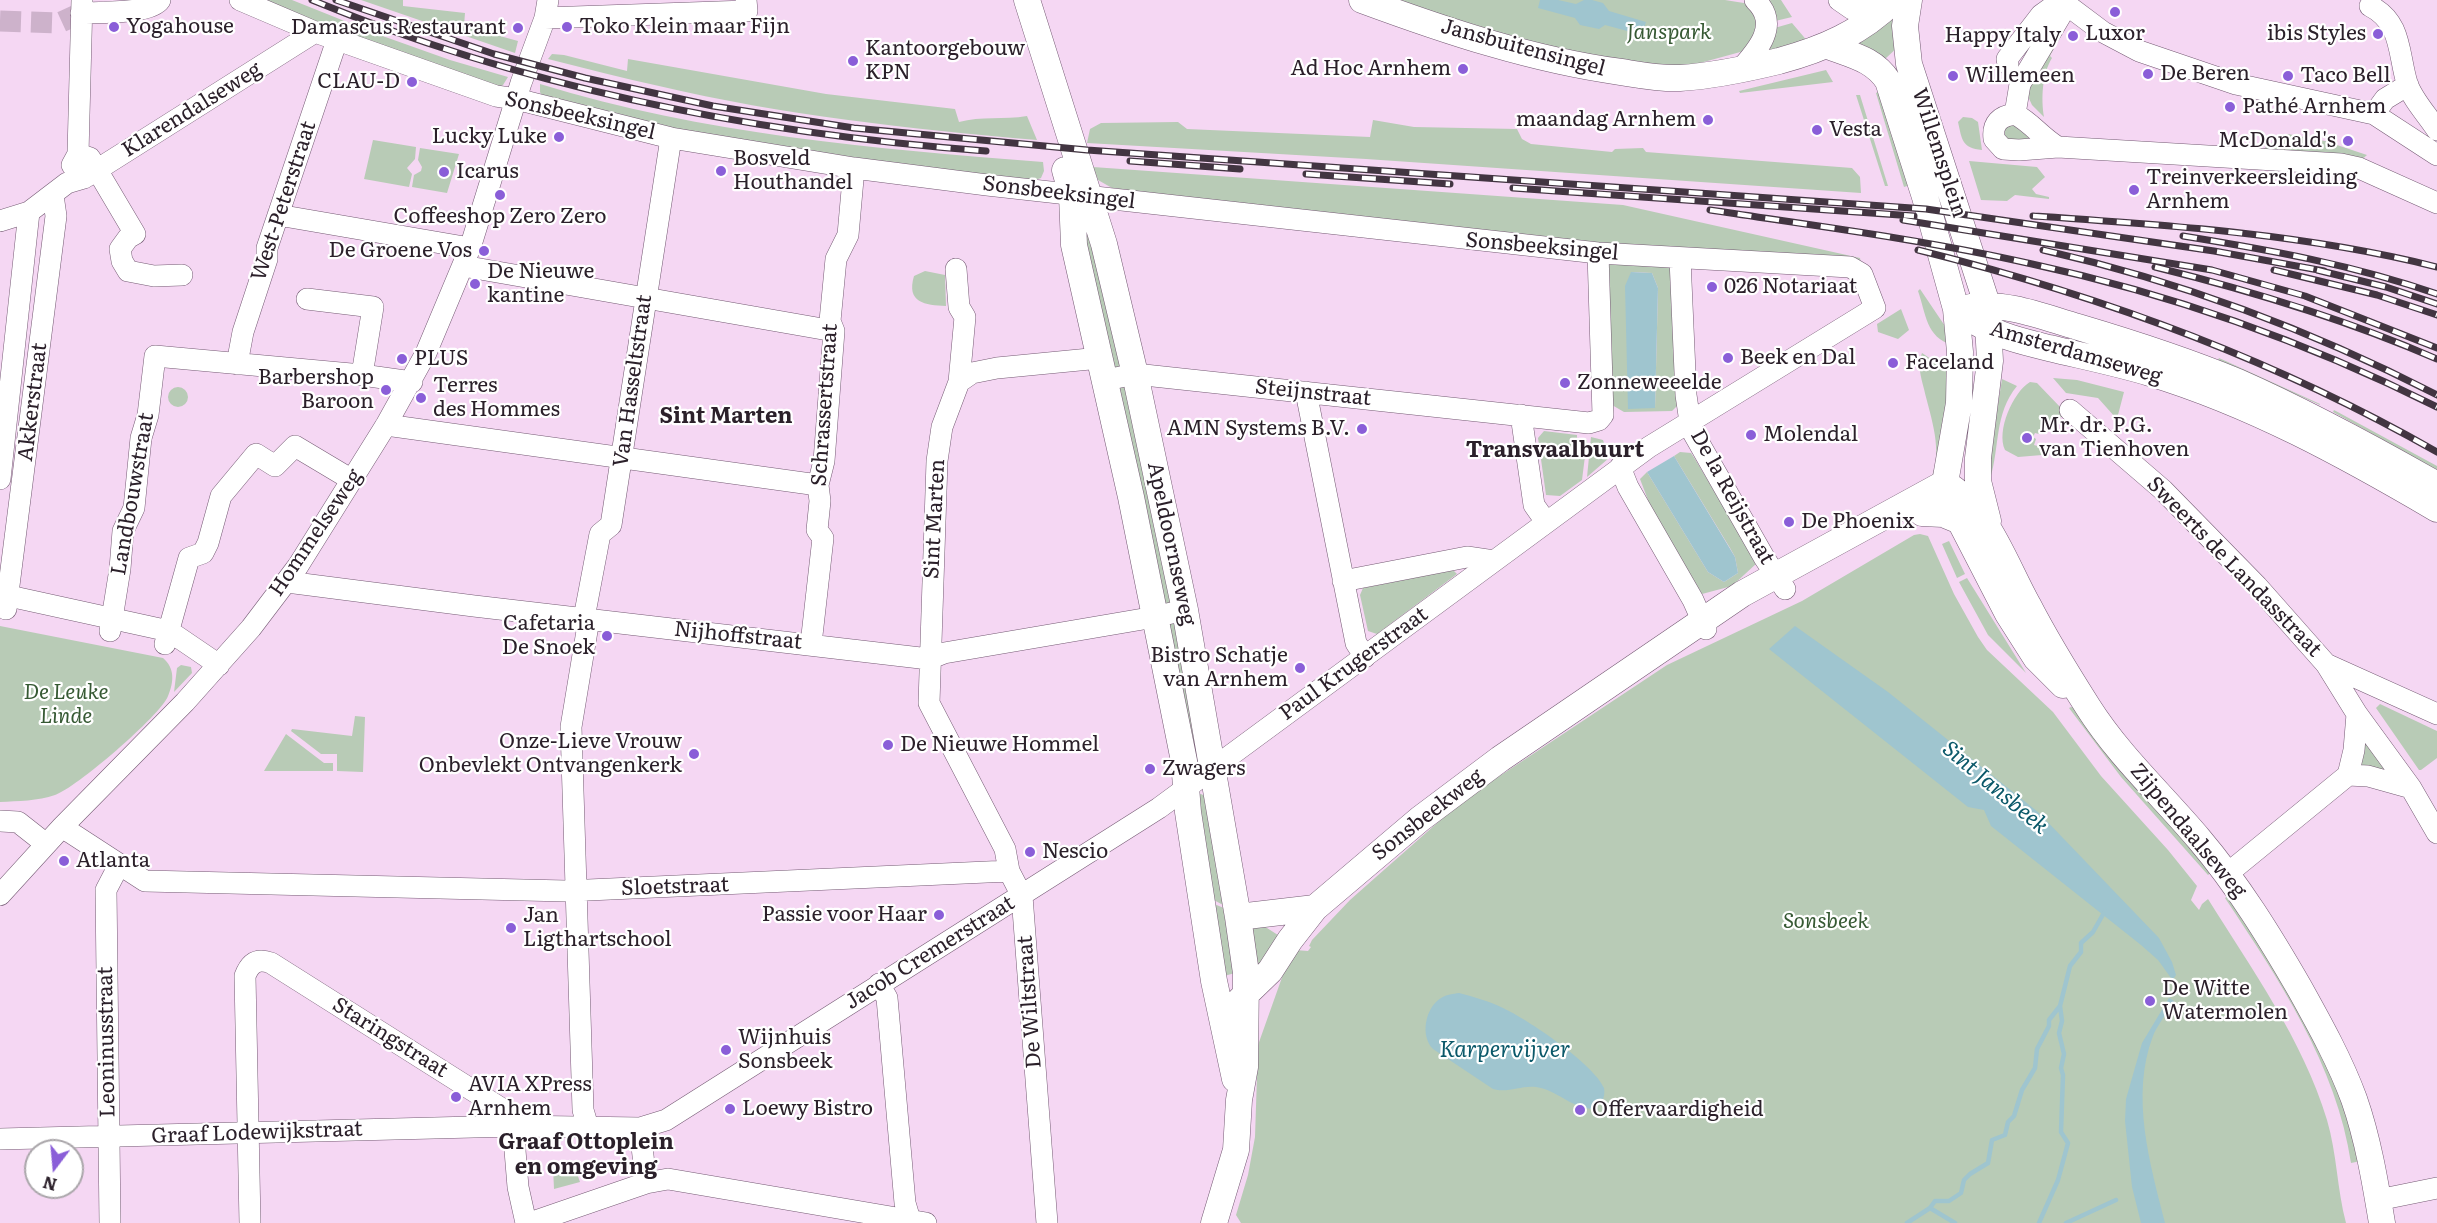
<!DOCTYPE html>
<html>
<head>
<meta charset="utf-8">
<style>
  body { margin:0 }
  #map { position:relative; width:2437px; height:1223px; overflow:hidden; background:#f5d7f3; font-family:Literata,serif }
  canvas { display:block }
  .north { position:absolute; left:24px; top:1139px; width:60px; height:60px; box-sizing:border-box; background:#fff; border:2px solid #aaa6aa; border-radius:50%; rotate:196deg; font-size:16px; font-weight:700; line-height:24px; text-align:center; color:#2b202a }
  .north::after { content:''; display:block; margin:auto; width:21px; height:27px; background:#8a5ed8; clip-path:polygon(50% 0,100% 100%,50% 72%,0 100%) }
</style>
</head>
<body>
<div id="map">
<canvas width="2437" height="1223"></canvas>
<div class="north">N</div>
</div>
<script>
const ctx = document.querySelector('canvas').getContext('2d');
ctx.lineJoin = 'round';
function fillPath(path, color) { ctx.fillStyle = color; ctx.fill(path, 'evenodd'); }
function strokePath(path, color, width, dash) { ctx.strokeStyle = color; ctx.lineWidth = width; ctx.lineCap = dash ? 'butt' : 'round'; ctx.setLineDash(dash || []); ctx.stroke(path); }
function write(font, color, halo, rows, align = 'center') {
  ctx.font = font + ' Literata,serif'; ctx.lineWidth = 4.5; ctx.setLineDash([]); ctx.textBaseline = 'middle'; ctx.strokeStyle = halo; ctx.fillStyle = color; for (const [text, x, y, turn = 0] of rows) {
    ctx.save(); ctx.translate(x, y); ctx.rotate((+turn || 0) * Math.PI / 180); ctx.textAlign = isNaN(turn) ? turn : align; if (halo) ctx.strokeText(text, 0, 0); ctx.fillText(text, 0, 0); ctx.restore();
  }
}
const green = new Path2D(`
  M260,0H292L377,34L450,60L508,77L503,85L499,87L352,37Z
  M361,0H403V6L465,13L464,26L518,41L515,53Z
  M1383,0H1725L1750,4C1764,25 1757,33 1744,51L1700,63L1665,68L1585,58Z
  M1771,0H1781L1792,17L1771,22L1765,2Z
  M1897,9L1899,46L1885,59L1854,42Z
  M1792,23L1809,43L1763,55L1771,29Z
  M2062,33L2050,56L2052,58C2042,74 2041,99 2044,117L2032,105L2026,92Z
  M552,54L564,55L627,71L628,59L826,94L955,109L959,122C981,116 1004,120 1027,116L1037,140C910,129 782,115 659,86C622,78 585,68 548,59Z
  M1826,70L1833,82L1740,93L1739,91Z
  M540,84C703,134 874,149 1043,162L1044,171L1041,178L1029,182L728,141L542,96L540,92Z
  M1885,89L1910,185L1904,187L1876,93Z
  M1856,95H1860L1888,186H1885Z
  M1963,117L1972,118L1978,122L1982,150C1962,148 1962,140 1958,122Z
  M1373,120L1414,127L1517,129L1522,139L1531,144L1612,152L1615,149L1643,148L1646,152L1852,168L1860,177L1861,193L1366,159L1087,143L1090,129L1101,123L1178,122L1187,129L1370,137Z
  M2009,121L2030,138L2020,142L2005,138L2004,127Z
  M2288,134L2325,141L2367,155L2359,162L2258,153L2278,138Z
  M373,140L416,147L415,159L407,168L412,174L409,187L364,179Z
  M420,148L459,154L447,193L412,187L414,175L421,171L422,167L418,160Z
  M1969,161L2037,167L2045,177L2032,189L2036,194L2049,197V199L2015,195L2007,201L1981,200Z
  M1093,167L1623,205L1860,258L1861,263L1599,249L1112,188L1098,180Z
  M1077,211L1090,214L1128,360L1115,371Z
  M1607,262L1672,267L1679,404L1672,411L1624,412L1612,405ZM1631,272L1652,273L1658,288L1655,408H1628Z
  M925,271L945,275L946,306C925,305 906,303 914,276Z
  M1920,289L1947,329L1952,345C1926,337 1926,314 1918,291Z
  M1901,309L1909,330L1898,339L1878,332L1877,324Z
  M1922,353L1931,359L1955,367L1938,469L1930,481C1944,451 1931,419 1924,389C1921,377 1917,365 1922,353Z
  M2219,358L2320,404V405L2218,360Z
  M2053,378L2077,380L2124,392L2118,415L2115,417L2098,398L2066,393Z
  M2002,379L2017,386C1994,414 2000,447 1990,479L1988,467Z
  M2030,382L2037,383L2062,409L2063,415L2048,432L2042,429L2039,434L2035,433L2033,437L2036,439L2034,445L2041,447L2042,455L2018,457L2005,450C1996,431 2013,392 2030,382Z
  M1126,383L1178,600L1164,606L1114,389Z
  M168 397a10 10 0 1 1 20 0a10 10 0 1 1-20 0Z
  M2334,410L2437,466V470L2333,412Z
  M1544,431L1577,435V439L1587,440L1582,480L1560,496L1546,495L1538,438Z
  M1591,437L1603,440L1609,458L1587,477Z
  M1680,452L1691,453L1695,459L1757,563L1732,586L1702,594L1646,502L1648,500L1640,479L1647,472L1708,572L1724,582L1738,573L1735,557L1730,548L1674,456Z
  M1920,534L1928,536L1954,594L1978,637L1987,650L2053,712L2101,776L2168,850L2197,886L2191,900L2199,910L2202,904L2208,899C2251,968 2303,1040 2327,1120C2337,1154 2337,1189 2346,1223H1241L1236,1215L1248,1175L1255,1137L1258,1045L1285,969L1295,950L1308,951L1311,947L1309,946L1312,940L1350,900L1462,801L1667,665L1802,601L1914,535Z
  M1949,541L1965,574L1957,578L1942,544Z
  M1453,570L1457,574L1377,634L1368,631L1360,595L1363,588Z
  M1967,578L2026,673L1988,635L1959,582Z
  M1174,619L1207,748L1191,761L1163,624Z
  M0,626L163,658C175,668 174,682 168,696C161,715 75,789 55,795C38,801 18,801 0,802Z
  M181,665L191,667L192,673L174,692L177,668Z
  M2380,704L2437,731V758L2421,770H2419L2376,708Z
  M2071,707L2079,709L2214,870L2208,875L2121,777L2069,708Z
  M355,716L365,717L363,772L337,771V754H321L291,731L292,729L352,736Z
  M286,734L324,763H333V771H264Z
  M2365,738L2390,772L2358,769Z
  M1201,794L1205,796L1223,905L1212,899L1197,795Z
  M2232,893L2329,1061L2361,1161L2351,1163C2337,1066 2278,978 2225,898Z
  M1212,903L1226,909L1242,971L1217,978Z
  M1253,919L1281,937L1258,967L1250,922Z
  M574,1165L580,1182L554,1189L553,1167Z`);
const water = new Path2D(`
  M1540,0H1558L1576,4L1584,0H1592L1603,3L1609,11L1646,22L1642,35L1605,25L1599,29L1580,25L1575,18L1538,8Z
  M1631,272L1652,273L1658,288L1655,408L1628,409L1625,286Z
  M1674,456L1735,557L1738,573L1724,582L1708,572L1647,472Z
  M1795,626L1888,692L2038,812L2159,938L2172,962L2176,975L2174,978H2171L2158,960L2141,945L1991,826L1984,810L1968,807L1769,649Z
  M1459,993C1474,997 1489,1001 1503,1008C1527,1019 1594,1064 1604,1088C1605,1093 1604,1097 1602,1102L1594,1109C1572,1108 1560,1093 1541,1088C1524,1083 1509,1094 1493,1089L1433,1049C1420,1036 1425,1008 1441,998C1447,994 1453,994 1459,993Z
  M2169,998L2174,1001L2172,1005L2175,1006L2172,1010L2169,1008C2164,1018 2157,1026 2153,1036C2130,1096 2150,1164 2165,1223H2141L2132,1187L2125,1121L2126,1099L2142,1043Z`);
const stream = new Path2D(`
  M1930,1208L1935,1201H1949L1961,1193L1964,1180L1970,1174L1988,1163L1992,1140L2005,1135L2008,1122L2014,1116L2022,1090L2035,1068L2037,1049L2049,1026V1020L2060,1006
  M1907,1223L1930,1208L1955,1223
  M2039,1223L2058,1180L2068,1143L2061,1132L2063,1075L2061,1068L2064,1054L2059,1033L2062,1021L2060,1006L2070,966L2081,952V943L2093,932L2105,911
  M2066,1223L2116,1200`);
const minorTunnel = new Path2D(`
  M0,21L59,23L81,13`);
const minor = new Path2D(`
  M1839,0L1852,9L1883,11
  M2067,0V5L2103,32L2139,51L2236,84L2374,114L2437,155
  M2370,6C2402,22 2398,53 2407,83C2412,99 2428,116 2437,130
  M81,13C99,12 151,14 160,0
  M545,18L747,11L746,0
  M2008,64L2007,59L2041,15L2052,7L2067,5
  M1739,71C1757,51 1781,25 1755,0
  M2015,114C2032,123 2042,138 2058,147L2019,150L2003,149L1994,139C1992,123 2000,116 2015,114Z
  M2015,114L2020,84L2067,5
  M2374,114L2385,99L2408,85
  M2058,147L2341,164L2359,168L2437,203
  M78,154L90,158L135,234L128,238L120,249L122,261L128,271L154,276L182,275
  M72,165L78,154L82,0
  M278,215L470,248
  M0,221L29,212L67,183L84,178L315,32
  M1680,259L1686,395L1691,429L1765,559L1785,589
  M463,266L834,331
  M956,269L959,307L965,317L959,382
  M307,299L373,307L362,375
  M237,364L243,332L267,259V248L337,40
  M1106,380L1135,374L1589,423L1599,420L1603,415L1598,253
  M1306,392L1356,643L1365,657
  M2070,410L2163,490L2257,586L2326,664L2357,714L2411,788L2437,833
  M1521,415L1534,505L1546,522
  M386,425L818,485
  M1620,467L1628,487L1693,600L1706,629
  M0,479L29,212
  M1343,581L1467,557L1494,561
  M287,582L474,606L929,659L944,653L1149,618L1185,610
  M0,594L169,631L219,665
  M6,609L56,216L53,195
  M584,618L600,534L611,525L671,138
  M110,631L120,569L123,531L134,508L141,438L148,415L155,356L362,375L412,382
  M165,644L189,558L203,553L208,543L221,496L256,454L275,466L295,446L352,480
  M811,644L823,538L817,530L820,501L818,485L824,461L834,331L830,321L836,259L848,235L854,168
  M2326,664L2437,714
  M2348,775L2368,776L2411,788
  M0,821L18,822L46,844
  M62,827L145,881L566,891L1009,871
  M2227,874L2348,775L2354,750L2357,714
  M0,895L62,827L185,702L251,628L298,566L386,425L426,353L470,248L521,83L545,18L548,0
  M879,984L887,998L905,1203L910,1220
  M588,1127L583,1110L571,727L589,619
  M640,1128L646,1183
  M0,1139L513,1126L640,1128L666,1120L1159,808L1649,447L1875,308L1862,274L1850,267L1598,253L987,185L854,168L671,138L516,99L496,96L315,32L240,0
  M2378,1200L2437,1188
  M110,1223L106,890L119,865
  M250,1223L245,976C250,963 257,958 271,963L499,1107L509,1116L513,1126L518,1187L526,1223
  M530,1223L646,1183L668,1179L926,1223
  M1047,1223L1022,896L1009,871L1005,849L929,703L937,461L942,427L959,382L972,373L997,368L1100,358`);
const major = new Path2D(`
  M1027,0L1104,244L1135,374L1185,610L1238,917L1246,973L1245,1067L1239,1100L1236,1150L1214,1223
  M1362,0C1446,31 1533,60 1621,72C1640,75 1660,79 1680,78C1714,76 1746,69 1779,61C1823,49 1861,33 1894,0
  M1909,0L1905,26L1909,64L1987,304L1990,361L1978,458V481L1988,521
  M1828,46C1851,55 1874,59 1888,81L1925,197L1956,309L1960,352L1959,403L1945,483L1960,521L2008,614L2036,658L2063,685
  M1065,170L1072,195L1074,245L1131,497L1184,761L1188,812L1214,981L1235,1079
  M1971,307C2007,302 2043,317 2078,327C2132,343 2185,360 2238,382C2306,412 2372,448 2437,485
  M1976,322C1998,336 2024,342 2049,348C2082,356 2117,363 2150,373C2252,404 2345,455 2437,509
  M1945,483C1988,509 2005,564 2028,605C2046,640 2067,674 2088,707C2119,756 2162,795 2199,839C2238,885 2270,937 2300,989C2320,1025 2340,1061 2354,1099C2368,1139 2375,1181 2382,1223
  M1922,513L1943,514L1960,521
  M1238,917L1315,908
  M1240,1000L1270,971L1290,940L1315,908L1420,819L1500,759L1742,594L1945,483`);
const rail = new Path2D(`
  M312,0C526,88 756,134 986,151
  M336,0L494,54L585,78L713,106L854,128L1087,150L1926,209L2214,251L2324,271
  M1130,161L1240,169
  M1306,174L1450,184
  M1513,188L1914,216
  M1710,210C1817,226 1926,240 2032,264C2172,294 2309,343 2437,407
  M2033,216C2167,225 2306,234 2437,267
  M1903,220L2212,270L2305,296L2437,348
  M2183,236C2270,250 2354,265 2437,294
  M1918,250C2099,295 2274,359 2437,452
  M2043,250C2179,281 2313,331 2437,395
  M2155,267C2252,291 2345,319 2437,359
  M2274,270L2377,295L2437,315
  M2317,270L2386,287L2437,304`);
const markers = [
  [2115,12,6,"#8a5ed8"],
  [114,27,6,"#8a5ed8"],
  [567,27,6,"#8a5ed8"],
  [518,28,6,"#8a5ed8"],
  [2378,34,6,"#8a5ed8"],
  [2073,36,6,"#8a5ed8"],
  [853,61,6,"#8a5ed8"],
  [1463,69,6,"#8a5ed8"],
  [2148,74,6,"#8a5ed8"],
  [1953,76,6,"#8a5ed8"],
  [2288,76,6,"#8a5ed8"],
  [412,82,6,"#8a5ed8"],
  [2230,107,6,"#8a5ed8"],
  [1708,120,6,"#8a5ed8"],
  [1817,130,6,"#8a5ed8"],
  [559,137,6,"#8a5ed8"],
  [2348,141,6,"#8a5ed8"],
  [721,171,6,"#8a5ed8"],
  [444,172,6,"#8a5ed8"],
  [2134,190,6,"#8a5ed8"],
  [500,195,6,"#8a5ed8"],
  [484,251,6,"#8a5ed8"],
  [475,284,6,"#8a5ed8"],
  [1712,287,6,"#8a5ed8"],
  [1728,358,6,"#8a5ed8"],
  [402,359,6,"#8a5ed8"],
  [1893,363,6,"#8a5ed8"],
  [1565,383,6,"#8a5ed8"],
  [386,390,6,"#8a5ed8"],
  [421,398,6,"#8a5ed8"],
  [1362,429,6,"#8a5ed8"],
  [1751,435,6,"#8a5ed8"],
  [2027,438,6,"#8a5ed8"],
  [1789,522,6,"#8a5ed8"],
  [607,636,6,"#8a5ed8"],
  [1300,668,6,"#8a5ed8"],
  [888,745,6,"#8a5ed8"],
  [694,754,6,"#8a5ed8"],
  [1150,769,6,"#8a5ed8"],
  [1030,852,6,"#8a5ed8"],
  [64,861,6,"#8a5ed8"],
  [939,915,6,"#8a5ed8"],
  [511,928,6,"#8a5ed8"],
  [2150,1001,6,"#8a5ed8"],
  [726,1050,6,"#8a5ed8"],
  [456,1097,6,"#8a5ed8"],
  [730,1109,6,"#8a5ed8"],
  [1580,1110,6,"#8a5ed8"]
];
const poiNames = [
  ["Yogahouse",126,27],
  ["Toko Klein maar Fijn",579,27],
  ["Damascus Restaurant",506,28,"right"],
  ["Luxor",2115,34,"center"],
  ["ibis Styles",2366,34,"right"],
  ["Happy Italy",2061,36,"right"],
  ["Kantoorgebouw",865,49],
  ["KPN",865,73],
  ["Ad Hoc Arnhem",1451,69,"right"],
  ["De Beren",2160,74],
  ["Willemeen",1965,76],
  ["Taco Bell",2300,76],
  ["CLAU-D",400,82,"right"],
  ["Pathé Arnhem",2242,107],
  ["maandag Arnhem",1696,120,"right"],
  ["Vesta",1829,130],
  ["Lucky Luke",547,137,"right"],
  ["McDonald's",2336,141,"right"],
  ["Bosveld",733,159],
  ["Houthandel",733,183],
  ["Icarus",456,172],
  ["Treinverkeersleiding",2146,178],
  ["Arnhem",2146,202],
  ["Coffeeshop Zero Zero",500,217,"center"],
  ["De Groene Vos",472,251,"right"],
  ["De Nieuwe",487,272],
  ["kantine",487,296],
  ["026 Notariaat",1724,287],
  ["Beek en Dal",1740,358],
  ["PLUS",414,359],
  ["Faceland",1905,363],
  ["Barbershop",374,378,"right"],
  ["Baroon",374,402,"right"],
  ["Zonneweeelde",1577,383],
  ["Terres",433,386],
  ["des Hommes",433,410],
  ["Mr. dr. P.G.",2039,426],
  ["van Tienhoven",2039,450],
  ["AMN Systems B.V.",1350,429,"right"],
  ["Molendal",1763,435],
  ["De Phoenix",1801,522],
  ["Cafetaria",595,624,"right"],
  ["De Snoek",595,648,"right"],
  ["Bistro Schatje",1288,656,"right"],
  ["van Arnhem",1288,680,"right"],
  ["Onze-Lieve Vrouw",682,742,"right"],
  ["Onbevlekt Ontvangenkerk",682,766,"right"],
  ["De Nieuwe Hommel",900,745],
  ["Zwagers",1162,769],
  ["Nescio",1042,852],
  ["Atlanta",76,861],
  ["Passie voor Haar",927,915,"right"],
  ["Jan",523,916],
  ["Ligthartschool",523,940],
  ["De Witte",2162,989],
  ["Watermolen",2162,1013],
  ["Wijnhuis",738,1038],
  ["Sonsbeek",738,1062],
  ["AVIA XPress",468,1085],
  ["Arnhem",468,1109],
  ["Loewy Bistro",742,1109],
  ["Offervaardigheid",1592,1110]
];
const parkNames = [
  ["Janspark",1669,33],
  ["De Leuke",66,693],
  ["Linde",66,717],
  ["Sonsbeek",1826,922]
];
const streetNames = [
  ["Jansbuitensingel",1523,48,15],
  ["Klarendalseweg",192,110,-32],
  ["Sonsbeeksingel",580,116,13],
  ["Willemsplein",1939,153,72],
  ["Sonsbeeksingel",1059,193,7],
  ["West-Peterstraat",284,201,-72],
  ["Sonsbeeksingel",1542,247,5],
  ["Amsterdamseweg",2076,353,16],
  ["Van Hasseltstraat",633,381,-82],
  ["Steijnstraat",1313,393,6],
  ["Akkerstraat",33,402,-83],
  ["Schrassertstraat",825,405,-86],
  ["Landbouwstraat",133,494,-80],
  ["De la Reijstraat",1732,497,61],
  ["Sint Marten",935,519,-87],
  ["Hommelseweg",316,533,-56],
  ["Apeldoornseweg",1171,544,78],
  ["Sweerts de Landasstraat",2234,567,46],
  ["Nijhoffstraat",738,636,6],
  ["Paul Krugerstraat",1354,664,-36],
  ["Sonsbeekweg",1428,815,-38],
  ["Zijpendaalseweg",2188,831,50],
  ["Sloetstraat",675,887,-2],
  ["Jacob Cremerstraat",930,953,-32],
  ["De Wiltstraat",1030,1002,-94],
  ["Staringstraat",390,1038,32],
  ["Leoninusstraat",107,1042,-91],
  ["Graaf Lodewijkstraat",257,1133,-2]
];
const neighbourhoodNames = [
  ["Sint Marten",726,417],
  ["Transvaalbuurt",1555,451],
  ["Graaf Ottoplein",586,1143],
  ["en omgeving",586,1168]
];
const waterNames = [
  ["Sint Jansbeek",1995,788,40],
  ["Karpervijver",1505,1051]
];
fillPath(green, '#b8cbb6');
fillPath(water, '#9fc5cf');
strokePath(stream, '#9fc5cf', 4.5);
strokePath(minorTunnel, '#cdb2cb', 21, [21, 10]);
strokePath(minor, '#755b74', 22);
strokePath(major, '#755b74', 27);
strokePath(minor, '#fff', 21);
strokePath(major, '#fff', 26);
strokePath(rail, '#423541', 7);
strokePath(rail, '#fff', 4.5, [14]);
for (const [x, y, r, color] of markers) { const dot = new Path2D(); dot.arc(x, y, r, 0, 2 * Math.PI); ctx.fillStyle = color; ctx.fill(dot); strokePath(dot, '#fff', 2); }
write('21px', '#2b202a', '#fff', poiNames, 'left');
write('italic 21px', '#365933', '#fff', parkNames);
write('21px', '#2b202a', '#fff', streetNames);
write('bold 22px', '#2b202a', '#fff', neighbourhoodNames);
write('italic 22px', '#0a5869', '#fff', waterNames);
</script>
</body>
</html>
